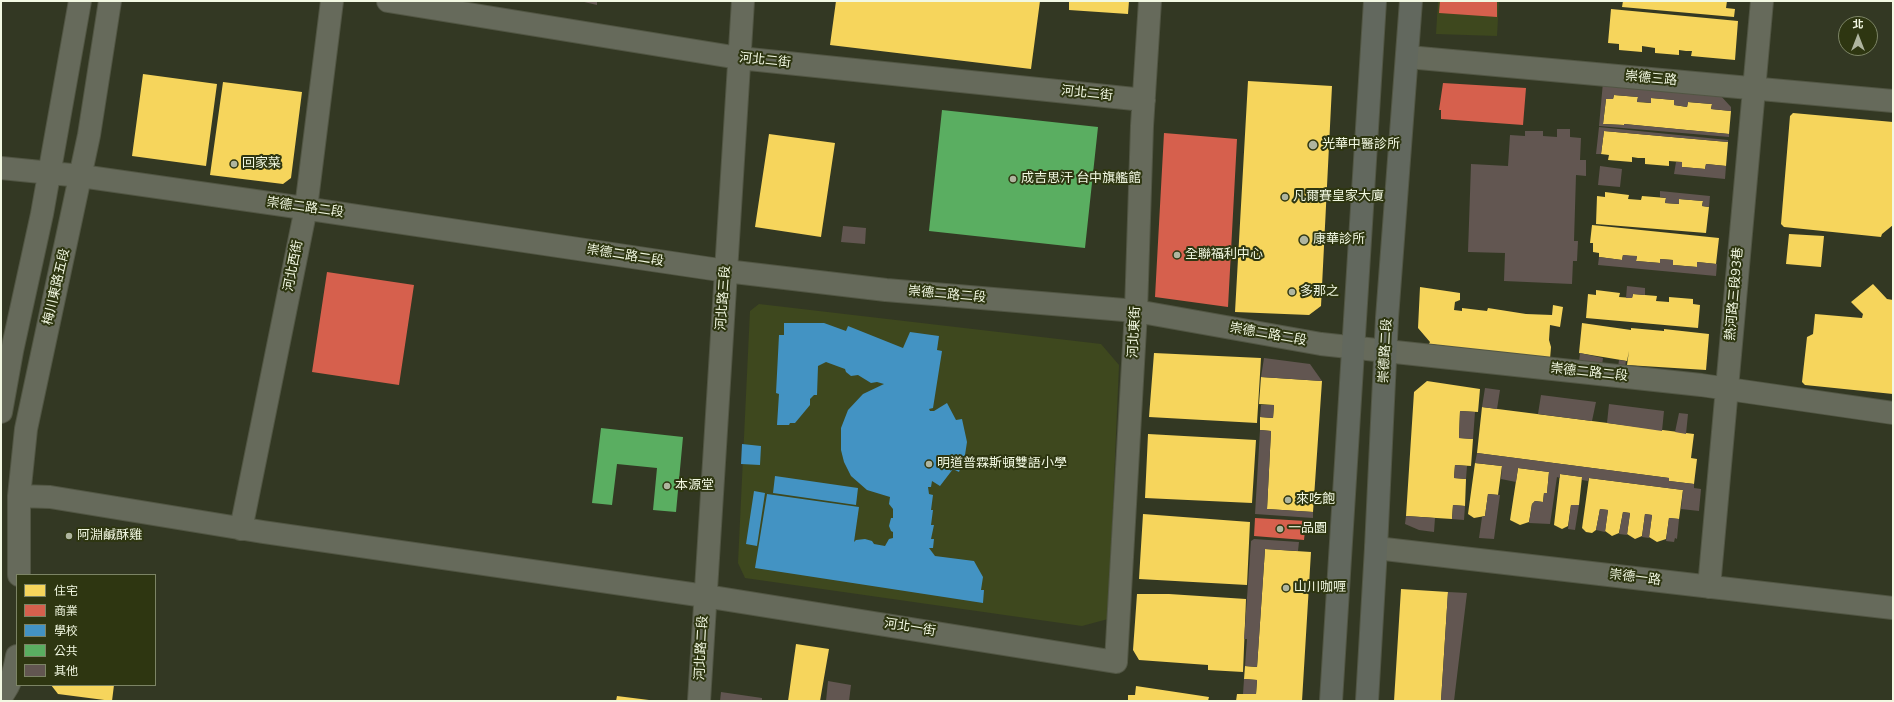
<!DOCTYPE html>
<html>
<head>
<meta charset="utf-8">
<style>
  body { margin:0 }
  #map { position:relative; width:1894px; height:702px; overflow:hidden; background:#333823; font-family:"Nunito Sans","Noto Sans TC",sans-serif }
  canvas { display:block }
  .frame { position:absolute; inset:0; border:2px solid #f2f8e2; pointer-events:none }
  .legend { position:absolute; left:16px; top:574px; width:140px; height:112px; box-sizing:border-box; background:#2e3611; border:1px solid #7c8465; margin:0; padding:5px 7px; list-style:none; font-size:12px; color:#f2f8e2 }
  .legend li { display:flex; align-items:center; gap:8px; height:20px }
  .legend b { width:20px; border:1px solid #7c8465 }
  .north { position:absolute; left:1838px; top:16px; width:40px; height:40px; box-sizing:border-box; background:#2e3611; border:1px solid #7c8465; border-radius:50%; rotate:0deg; font-size:11px; font-weight:700; line-height:16px; text-align:center; color:#f2f8e2 }
  .north::after { content:''; display:block; margin:auto; width:14px; height:18px; background:#afb59f; clip-path:polygon(50% 0,100% 100%,50% 72%,0 100%) }
</style>
</head>
<body>
<div id="map">
<canvas width="1894" height="702"></canvas>
<div class="frame"></div>
<ul class="legend">
<li><b style="height:11px;background:#f6d55c"></b>住宅</li>
<li><b style="height:11px;background:#d6604d"></b>商業</li>
<li><b style="height:11px;background:#4393c3"></b>學校</li>
<li><b style="height:11px;background:#5aae61"></b>公共</li>
<li><b style="height:11px;background:#625651"></b>其他</li>
</ul>
<div class="north">北</div>
</div>
<script>
const ctx = document.querySelector('canvas').getContext('2d');
ctx.lineJoin = 'round';
function fillPath(path, color) { ctx.fillStyle = color; ctx.fill(path, 'evenodd'); }
function strokePath(path, color, width, dash) { ctx.strokeStyle = color; ctx.lineWidth = width; ctx.lineCap = dash ? 'butt' : 'round'; ctx.setLineDash(dash || []); ctx.stroke(path); }
function write(font, color, halo, rows, align = 'center') {
  ctx.font = font + ' "Nunito Sans","Noto Sans TC",sans-serif'; ctx.lineWidth = 4; ctx.setLineDash([]); ctx.textBaseline = 'middle'; ctx.strokeStyle = halo; ctx.fillStyle = color; for (const [text, x, y, turn = 0] of rows) {
    ctx.save(); ctx.translate(x, y); ctx.rotate((+turn || 0) * Math.PI / 180); ctx.textAlign = isNaN(turn) ? turn : align; if (halo) ctx.strokeText(text, 0, 0); ctx.fillText(text, 0, 0); ctx.restore();
  }
}
const built = new Path2D(`
  M1438,1H1499L1497,36L1436,34Z
  M759,304L1101,344L1119,365L1108,619L1082,626L745,578L738,563L750,311Z`);
const homes = new Path2D(`
  M836,1H1040L1031,69L830,45Z
  M1069,1H1129L1128,14L1069,10Z
  M1623,1H1727L1726,8L1735,9L1734,17L1622,7Z
  M1611,9L1738,21L1735,60L1691,56L1692,51H1686L1679,50V55L1655,53V48L1642,46V52L1619,50V44L1608,43Z
  M143,74L217,84L206,166L132,156Z
  M1248,81L1332,86L1321,306L1309,315L1235,312Z
  M223,82L302,92L291,178L283,184L210,175Z
  M1614,95L1638,97L1637,102L1651,103V98L1674,100V105L1687,107L1688,102L1699,103L1712,104L1711,109L1731,111L1729,134L1624,124V125L1603,124L1606,99H1613Z
  M1793,113L1893,122V225L1882,234L1881,237L1784,227L1781,224L1790,116Z
  M1604,131L1728,142L1726,166L1706,164L1705,169L1682,167V162L1669,161V166L1645,164V158H1638L1632,157V162L1608,160L1609,155L1601,154Z
  M769,134L835,143L821,237L755,227Z
  M1605,192L1629,195L1628,199L1641,200L1642,196L1666,198L1665,203L1679,204V199L1703,201L1702,206L1709,207L1706,233L1596,224L1597,196L1605,197Z
  M1592,225L1719,238L1716,264L1697,262V267L1673,265V260L1660,259V263L1636,261L1637,256H1630L1623,255L1622,260L1599,257V253L1593,252V243H1590Z
  M1789,234L1824,236L1821,267L1786,264Z
  M1873,284L1887,299L1893,300V394L1805,385L1802,382L1807,337L1813,334L1815,314L1862,318L1863,314L1851,302Z
  M1420,287L1460,293V300L1455,302L1454,310L1462,311V308L1487,311L1488,308L1526,314L1552,315L1553,305L1563,307L1560,327L1550,325L1549,340L1551,347L1550,359L1429,344L1430,342L1418,328Z
  M1596,290L1620,293L1619,297L1632,298L1633,294L1657,296L1656,301L1669,302V297L1693,299V304L1700,305L1698,328L1586,318L1588,294L1596,295Z
  M1582,323L1631,330V328L1664,331V329L1709,334L1706,370L1627,365L1629,351L1627,361L1579,353Z
  M1154,353L1261,358L1257,423L1149,417Z
  M1261,377L1322,381L1313,512L1267,509L1271,431L1260,430V417L1273,418L1274,405L1259,404Z
  M1427,381L1480,389L1478,412L1460,411L1459,438L1473,439L1472,453L1471,466L1455,465L1454,478L1466,479L1465,506L1453,505L1452,519L1406,516L1414,392Z
  M1482,407L1694,434L1691,458L1697,459L1694,484L1669,481V478L1477,453Z
  M1148,434L1256,440L1252,503L1145,498Z
  M1475,463L1502,466L1498,495L1488,494L1485,516L1474,518L1468,514Z
  M1518,468L1549,472L1547,493H1544L1543,502L1535,501L1532,504L1529,522L1520,525L1510,520Z
  M1560,474L1582,477L1579,505H1571L1568,526L1562,529L1554,525Z
  M1589,478L1683,490L1679,519L1669,518L1666,539L1657,542L1649,537L1652,515L1645,514L1642,536L1635,539L1627,534L1630,513L1623,512L1619,533L1612,536L1605,531L1608,510L1600,509L1596,530L1592,533L1586,532L1582,528Z
  M1143,514L1250,522L1247,585L1139,579Z
  M1265,549L1311,552L1302,701H1236L1237,694H1256L1257,680L1244,679L1245,666L1257,667Z
  M1401,589L1448,592L1441,701H1394Z
  M1137,594H1169L1246,599L1243,672L1208,670V665L1139,660L1133,650Z
  M796,644L829,649L820,701H788Z
  M51,685H114L112,701L58,694Z
  M1136,686L1209,697L1208,701H1128V695H1135Z
  M617,696L649,700V701H616Z`);
const shops = new Path2D(`
  M1440,1H1497V17L1439,13Z
  M1443,83L1526,88L1523,125L1441,119V110H1439Z
  M1164,133L1237,139L1228,307L1155,297Z
  M327,272L414,285L399,385L312,372Z
  M1255,518L1306,521L1304,540L1254,536Z`);
const schools = new Path2D(`
  M784,323H824L846,331L848,326L903,348L910,332L939,336L937,350L942,351L933,408L929,409L930,411H934L947,403L956,420L962,419L967,442L965,455L959,472L953,469L940,486L932,481L931,487H928L929,494L933,495L931,510H933L931,525H934L931,539H934L933,548H929L935,556L974,561L983,577L981,590H984L983,603L755,568L767,494L859,507L854,542L856,540L865,539L872,541L874,544L885,546L889,539L893,538V532L891,531L889,526L891,518H893V509L889,504L890,497L867,490L851,476L844,462L841,450V428L848,410L863,394L884,384L877,382L871,383L858,375L851,376L846,372L845,369L826,362L818,366L817,395H814L810,399V405L795,423H790L789,425H777L779,394L776,393L779,335H784Z
  M742,444L761,446L760,465L741,464Z
  M775,476L858,488L856,505L773,493Z
  M754,491L765,493L757,546L746,544Z`);
const public = new Path2D(`
  M942,110L1098,127L1085,248L929,231Z
  M601,428L683,437L676,512L653,510L657,468L617,464L612,505L592,503Z`);
const building = new Path2D(`
  M580,1H597V5Z
  M1603,82L1720,95L1731,107V111L1711,109L1712,104L1688,102L1687,107L1681,106L1674,105V100L1651,98V103L1644,102H1637L1638,97L1614,95L1613,99H1606L1603,124L1624,125V124L1729,134V137L1599,126Z
  M1599,127L1728,140V142L1604,131L1601,154H1596Z
  M1557,129H1570V137L1581,138L1580,160H1586V176L1576,175L1574,241H1578L1577,261H1573L1572,284L1504,281L1505,253L1468,252L1471,164L1508,166L1510,135L1525,136V131H1543V136L1557,137Z
  M1676,162H1682V167L1694,168L1705,169L1706,164L1726,166L1725,179L1674,174Z
  M1600,166L1622,169L1620,187L1598,185Z
  M1660,191L1710,196L1709,207L1702,206L1703,201L1679,199V204L1665,203L1666,198L1660,197Z
  M843,226L866,228L865,244L841,242Z
  M1623,255L1637,256L1636,261L1660,263V259L1673,260V265L1697,267V262L1717,264L1716,276L1598,265L1599,257L1622,260Z
  M1627,286L1645,288V295L1633,294L1632,298H1626Z
  M1580,353L1603,358L1602,365L1579,362Z
  M1264,358L1310,364L1322,381L1261,377Z
  M1619,360L1626,361L1625,368L1618,367Z
  M1485,388L1500,390L1497,409L1482,407Z
  M1541,395L1596,402L1592,421L1538,414Z
  M1609,404L1664,411L1662,431L1607,423Z
  M1261,405H1274L1273,418L1260,417Z
  M1460,411L1475,412L1473,439L1459,438Z
  M1679,413L1688,414L1686,434L1675,432Z
  M1260,430L1271,431L1267,509L1313,512V518L1255,514Z
  M1477,453L1669,478V481L1694,484V488L1701,489L1699,511L1681,509L1683,490L1589,478L1588,481L1582,480V477L1560,474V478L1557,477L1550,524L1529,523L1532,504L1535,501L1543,502L1544,493H1547L1549,472L1518,468L1516,482L1501,479L1502,466L1475,463Z
  M1455,465L1467,466L1466,479L1454,478Z
  M1488,494L1500,495L1494,539L1479,538L1482,517L1485,516Z
  M1453,505L1465,506L1464,520L1452,519Z
  M1571,505H1579L1575,530L1568,529Z
  M1600,509L1608,510L1605,532L1596,530Z
  M1623,512L1630,513L1627,535L1619,534Z
  M1645,514L1652,515L1649,538L1642,537Z
  M1406,516L1435,518L1434,532L1419,530L1405,524Z
  M1669,518L1679,519L1677,539L1675,538L1674,542L1666,541Z
  M1254,539L1299,542L1298,551L1265,549L1257,667L1245,666L1247,639H1244L1245,626L1251,541Z
  M1448,592L1467,593L1454,701H1441Z
  M1244,679L1257,680L1256,694H1243Z
  M828,681L851,685L849,701H826Z
  M721,692L762,698V701H720Z`);
const street = new Path2D(`
  M388,1L739,58L1144,100
  M1408,57L1893,101
  M1,168L81,176L283,205L726,271L886,290L1136,311L1321,344L1701,385L1893,413
  M1,412L12,351L42,214L80,1
  M19,496L50,497L263,532L705,596L1116,662L1136,311L1142,126L1150,1
  M241,529L306,208L332,1
  M1376,548L1893,608
  M19,575V496L26,429L89,135L110,1
  M1709,587L1762,1
  M1,697C11,684 14,672 17,656
  M699,701L743,1`);
const secondary = new Path2D(`
  M1331,701L1375,1
  M1367,701L1376,548L1387,318L1411,1`);
const markers = [
  [1313,145,5,"#afb59f"],
  [234,164,4,"#afb59f"],
  [1013,179,4,"#afb59f"],
  [1285,197,4,"#afb59f"],
  [1304,240,5,"#afb59f"],
  [1177,255,4,"#afb59f"],
  [1292,292,4,"#afb59f"],
  [929,464,4,"#afb59f"],
  [667,486,4,"#afb59f"],
  [1288,500,4,"#afb59f"],
  [1280,529,4,"#afb59f"],
  [69,536,4,"#afb59f"],
  [1286,588,4,"#afb59f"]
];
const streetNames = [
  ["河北二街",765,61,6],
  ["崇德三路",1651,79,5],
  ["河北二街",1087,94,6],
  ["崇德二路二段",305,208,8],
  ["崇德二路二段",625,256,9],
  ["河北西街",294,266,-79],
  ["梅川東路五段",57,287,-77],
  ["熱河路三段93巷",1735,294,-85],
  ["崇德二路二段",947,295,5],
  ["河北路三段",724,298,-86],
  ["河北東街",1135,332,-87],
  ["崇德二路二段",1268,335,10],
  ["崇德路二段",1386,351,-87],
  ["崇德二路二段",1589,373,6],
  ["崇德一路",1635,578,7],
  ["河北一街",910,628,9],
  ["河北路二段",702,648,-87]
];
const poiNames = [
  ["光華中醫診所",1322,145],
  ["回家菜",242,164],
  ["成吉思汗 台中旗艦館",1021,179],
  ["凡爾賽皇家大廈",1293,197],
  ["康華診所",1313,240],
  ["全聯福利中心",1185,255],
  ["多那之",1300,292],
  ["明道普霖斯頓雙語小學",937,464],
  ["本源堂",675,486],
  ["來吃飽",1296,500],
  ["一品園",1288,529],
  ["阿淵鹹酥雞",77,536],
  ["山川咖喱",1294,588]
];
fillPath(built, '#3e481e');
fillPath(homes, '#f6d55c');
fillPath(shops, '#d6604d');
fillPath(schools, '#4393c3');
fillPath(public, '#5aae61');
fillPath(building, '#625651');
strokePath(street, '#525644', 24);
strokePath(secondary, '#525644', 24);
strokePath(street, '#666a5b', 22);
strokePath(secondary, '#62685e', 22);
for (const [x, y, r, color] of markers) { const dot = new Path2D(); dot.arc(x, y, r, 0, 2 * Math.PI); ctx.fillStyle = color; ctx.fill(dot); strokePath(dot, '#2e3611', 1.5); }
write('13px', '#f2f8e2', '#2e3611', streetNames);
write('13px', '#f2f8e2', '#2e3611', poiNames, 'left');
</script>
</body>
</html>
